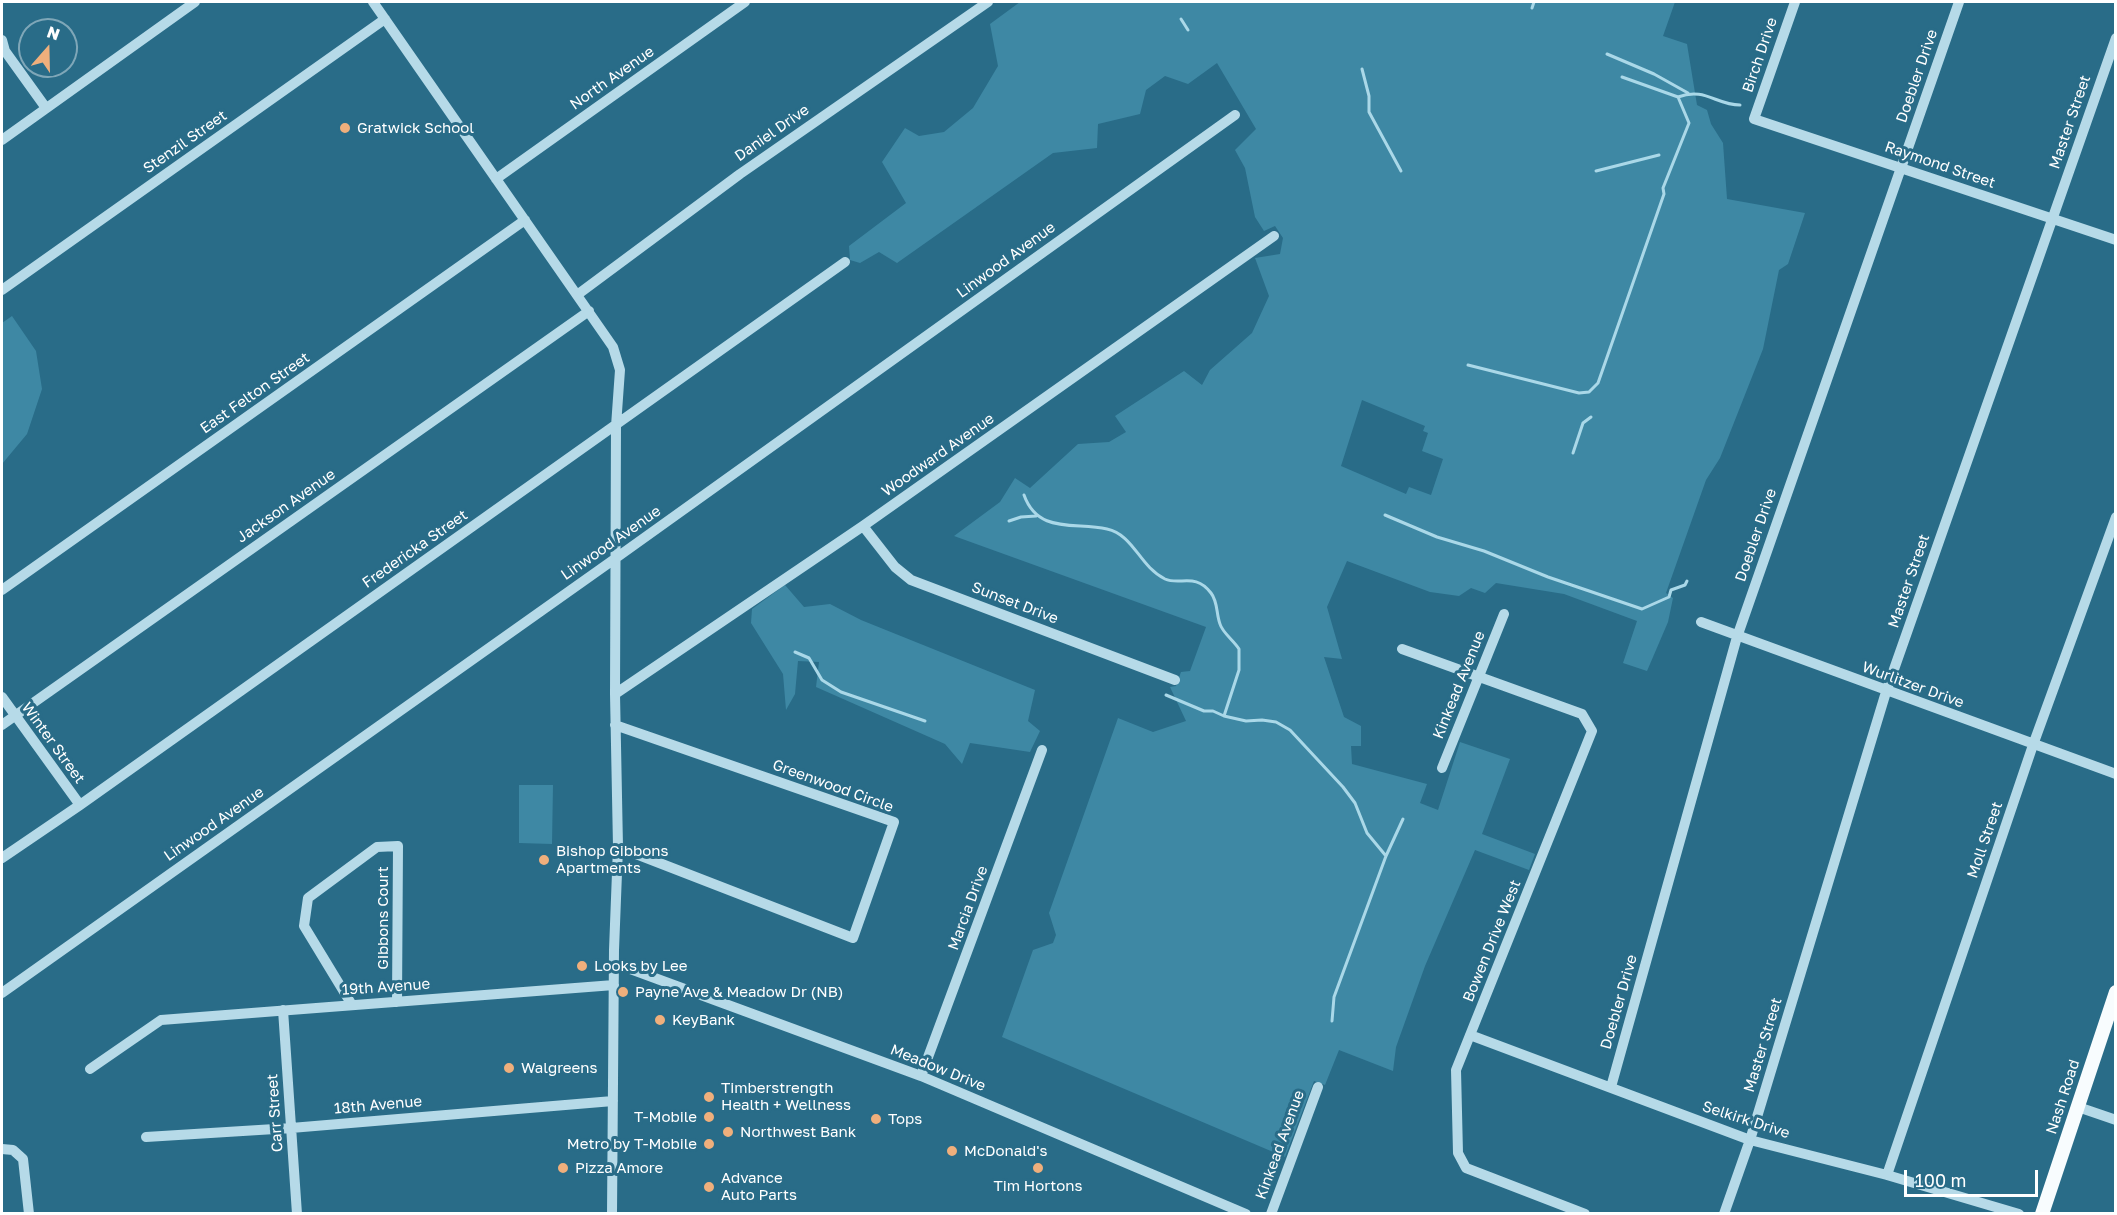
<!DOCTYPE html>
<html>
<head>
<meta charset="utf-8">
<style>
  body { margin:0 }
  #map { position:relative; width:2117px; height:1215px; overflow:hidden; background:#296c88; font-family:"Golos Text",sans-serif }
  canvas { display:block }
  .frame { position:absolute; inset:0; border:3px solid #fff; pointer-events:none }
  .north { position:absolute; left:18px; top:18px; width:60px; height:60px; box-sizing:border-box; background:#296c88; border:2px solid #7fa7b8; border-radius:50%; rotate:20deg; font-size:16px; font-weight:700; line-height:24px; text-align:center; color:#fff }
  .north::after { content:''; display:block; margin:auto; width:21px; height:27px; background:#efaf7c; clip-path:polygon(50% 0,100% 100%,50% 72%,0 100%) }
  .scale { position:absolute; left:1904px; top:1170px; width:134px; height:27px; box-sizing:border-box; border:3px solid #fff; border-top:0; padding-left:8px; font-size:18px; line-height:21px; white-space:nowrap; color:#fff; -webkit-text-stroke:4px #296c88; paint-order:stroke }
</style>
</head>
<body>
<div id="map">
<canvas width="2117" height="1215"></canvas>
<div class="frame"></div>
<div class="north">N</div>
<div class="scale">100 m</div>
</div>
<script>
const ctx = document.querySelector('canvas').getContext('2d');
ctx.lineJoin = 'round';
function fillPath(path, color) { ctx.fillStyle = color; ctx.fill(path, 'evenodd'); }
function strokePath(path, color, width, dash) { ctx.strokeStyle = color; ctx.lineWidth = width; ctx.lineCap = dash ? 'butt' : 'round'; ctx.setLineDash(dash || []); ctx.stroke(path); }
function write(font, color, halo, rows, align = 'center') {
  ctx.font = font + ' "Golos Text",sans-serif'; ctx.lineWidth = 6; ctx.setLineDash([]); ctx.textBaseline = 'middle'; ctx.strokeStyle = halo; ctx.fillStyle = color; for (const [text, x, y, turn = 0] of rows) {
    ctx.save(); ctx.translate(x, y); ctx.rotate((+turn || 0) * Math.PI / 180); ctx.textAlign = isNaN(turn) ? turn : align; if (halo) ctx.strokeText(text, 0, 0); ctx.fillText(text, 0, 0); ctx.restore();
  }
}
const green = new Path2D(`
  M1020,2H1675L1663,36L1687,44L1697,105L1707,110L1711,124L1723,143L1727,199L1805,213L1788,264L1779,270L1763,349L1720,458L1706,480L1666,593L1673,598L1668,622L1647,671L1623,663L1637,621L1564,594L1496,583L1485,593L1471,588L1459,596L1430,592L1347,561L1327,607L1342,659L1324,657L1344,717L1361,726V746H1351L1352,764L1427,784L1420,803L1438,810L1460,742L1510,759L1482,834L1535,854L1529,870L1475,850L1425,966L1396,1047L1393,1071L1339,1050L1325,1085L1314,1081L1285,1157L1002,1037L1033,950L1053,943L1056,935L1049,913L1118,718L1153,732L1186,721L1170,687L1176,686L1181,672L1190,671L1206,627L954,536L1000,502L1015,478L1030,488L1078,444L1109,442L1126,432L1115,416L1184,371L1202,385L1210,370L1252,333L1269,296L1255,258L1280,254L1283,238L1275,226L1264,231L1255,217L1245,168L1235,150L1256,129L1217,63L1188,84L1165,76L1146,90L1140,114L1098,124L1097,148L1053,153L897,263L879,252L860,263L850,260L849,246L906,203L882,162L905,128L919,136L944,132L973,108L998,66L990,24ZM1362,400L1425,426L1423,431L1428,433L1422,451L1443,459L1431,495L1409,487L1406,494L1341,466Z
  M12,316L36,351L42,389L27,434L2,464V323Z
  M785,585L804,607L830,604L861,620L1035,690L1028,721L1040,731L1030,752L970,743L962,764L945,744L816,687L819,662L798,661L795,694L786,710L783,674L751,623L752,609Z
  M519,785H553L552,844L519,843Z`);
const stream = new Path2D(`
  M1532,8L1534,2
  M1181,19L1188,30
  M1607,54L1654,74L1688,93
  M1362,69L1369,96V112L1401,171
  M1622,77L1678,97C1705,87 1716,105 1740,105
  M1596,171L1659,155
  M1468,365L1579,393L1589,392L1598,383L1664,194L1663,188L1689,123L1678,97
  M1573,453L1583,423L1591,417
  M1024,495C1038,534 1074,522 1107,529C1134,535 1139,566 1165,579C1180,586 1195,572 1211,593C1218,602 1216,613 1220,624C1222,632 1234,641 1239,649V670L1224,716
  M1385,515L1437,537L1484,551L1548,577L1642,609L1669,597L1671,590L1685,585L1687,581
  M1009,521L1021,517L1036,516
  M795,652L809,658L822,680L841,692L925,721
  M1166,695L1204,711H1213L1224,716L1246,721L1262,720L1276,722L1290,730L1343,787L1355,803L1367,833L1386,856
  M1332,1021L1334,997L1386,856L1403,819`);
const minor = new Path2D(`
  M373,2L613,347L620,370L616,426L615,694L618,847L614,950L612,1214
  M1795,2L1754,119L2116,240
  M2,40L5,51L46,108
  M2,140L195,2
  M496,179L745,2
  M2,290L385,19
  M577,295L740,174L988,2
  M863,526L895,567L911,580L1175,680
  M2,590L525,220
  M1701,622L2116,774
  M1402,649L1582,714L1592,731L1456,1070L1458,1153L1466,1168L1585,1214
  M615,694L863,526L1274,236
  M2,697L80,805
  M2,725L589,311
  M615,725L894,822L853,938L618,847
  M1442,768L1504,614
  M2,858L80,805L845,262
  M614,963L921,1076L1246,1214
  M2,993L616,558L1235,115
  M352,1005L304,926L308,898L377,847L398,846L397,1002
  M283,1010L297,1214
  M1470,1035L1750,1140L1887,1175L2019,1214
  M90,1069L161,1020L614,985
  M921,1076L1042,750
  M1611,1087L1737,637L1959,2
  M2078,1107L2116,1120
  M146,1137L291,1128L613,1101
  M2,1149L13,1150L23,1159L29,1214
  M1887,1175L2033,745L2116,517
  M1271,1214L1318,1087
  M1724,1214L1750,1140L1886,692L2116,38`);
const major = new Path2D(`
  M2042,1214L2116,992`);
const markers = [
  [345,128,6,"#efaf7c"],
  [544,860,6,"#efaf7c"],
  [582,966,6,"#efaf7c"],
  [623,992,6,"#efaf7c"],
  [660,1020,6,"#efaf7c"],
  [509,1068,6,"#efaf7c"],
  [709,1097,6,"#efaf7c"],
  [709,1117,6,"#efaf7c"],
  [876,1119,6,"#efaf7c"],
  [728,1132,6,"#efaf7c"],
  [709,1144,6,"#efaf7c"],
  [952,1151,6,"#efaf7c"],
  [563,1168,6,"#efaf7c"],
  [1038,1168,6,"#efaf7c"],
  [709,1187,6,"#efaf7c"]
];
const streetNames = [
  ["Birch Drive",1760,55,-71],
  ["Doebler Drive",1917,76,-71],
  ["North Avenue",612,78,-35],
  ["Master Street",2070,122,-71],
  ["Daniel Drive",772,133,-35],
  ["Stenzil Street",185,142,-35],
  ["Raymond Street",1940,165,19],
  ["Linwood Avenue",1006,260,-36],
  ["East Felton Street",255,393,-35],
  ["Woodward Avenue",938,455,-35],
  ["Jackson Avenue",286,506,-35],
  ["Doebler Drive",1756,535,-71],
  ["Linwood Avenue",611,543,-35],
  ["Fredericka Street",415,549,-35],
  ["Master Street",1909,581,-71],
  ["Sunset Drive",1015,603,21],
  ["Kinkead Avenue",1459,685,-68],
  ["Wurlitzer Drive",1913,685,20],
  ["Winter Street",53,743,54],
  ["Greenwood Circle",833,786,20],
  ["Linwood Avenue",214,824,-35],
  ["Moll Street",1985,840,-71],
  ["Marcia Drive",968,908,-70],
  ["Gibbons Court",383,918,-90],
  ["Bowen Drive West",1492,941,-68],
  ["19th Avenue",386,987,-4],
  ["Doebler Drive",1619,1002,-74],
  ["Master Street",1763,1045,-73],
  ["Meadow Drive",938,1068,22],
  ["Nash Road",2063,1097,-72],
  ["18th Avenue",378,1105,-5],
  ["Carr Street",275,1113,-94],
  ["Selkirk Drive",1746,1120,18],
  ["Kinkead Avenue",1280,1145,-70]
];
const poiNames = [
  ["Gratwick School",357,128],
  ["Bishop Gibbons",556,851],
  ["Apartments",556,868],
  ["Looks by Lee",594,966],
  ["Payne Ave & Meadow Dr (NB)",635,992],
  ["KeyBank",672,1020],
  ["Walgreens",521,1068],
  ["Timberstrength",721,1088],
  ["Health + Wellness",721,1105],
  ["T-Mobile",697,1117,"right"],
  ["Tops",888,1119],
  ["Northwest Bank",740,1132],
  ["Metro by T-Mobile",697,1144,"right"],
  ["McDonald's",964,1151],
  ["Pizza Amore",575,1168],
  ["Advance",721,1178],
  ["Auto Parts",721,1195],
  ["Tim Hortons",1038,1186,"center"]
];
fillPath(green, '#3e88a4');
strokePath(stream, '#aad8e8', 3);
strokePath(minor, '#b6dae8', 10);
strokePath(major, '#f8fcfe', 14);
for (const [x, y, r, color] of markers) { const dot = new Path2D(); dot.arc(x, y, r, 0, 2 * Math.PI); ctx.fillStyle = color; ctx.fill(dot); strokePath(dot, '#296c88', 2); }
write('15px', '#fff', '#296c88', streetNames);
write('15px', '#fff', '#296c88', poiNames, 'left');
</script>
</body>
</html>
